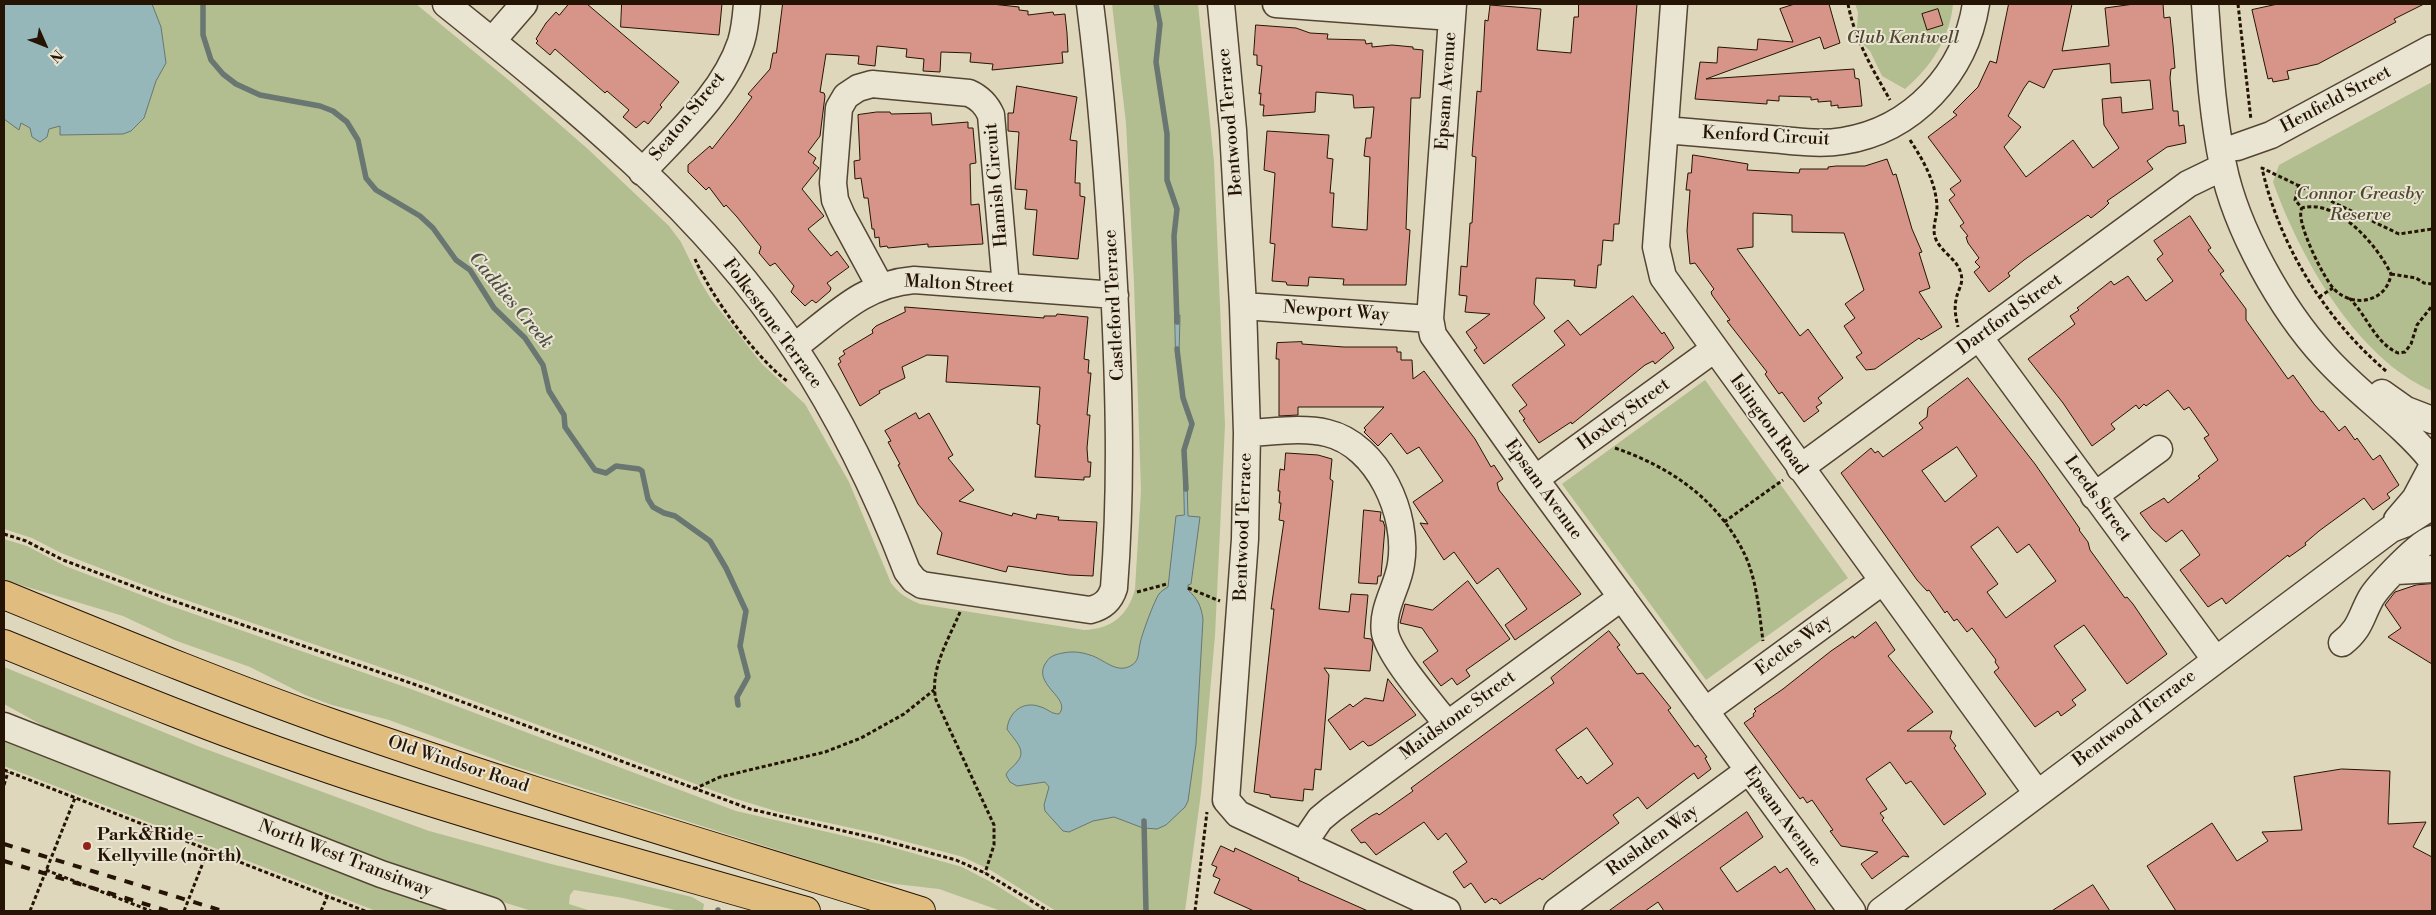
<!DOCTYPE html>
<html>
<head>
<meta charset="utf-8">
<style>
  body { margin:0 }
  #map { position:relative; width:2436px; height:915px; overflow:hidden; background:#dfd7bc; font-family:"Libre Bodoni",serif }
  canvas { display:block }
  .frame { position:absolute; inset:0; border:5px solid #251404; pointer-events:none }
  .north { position:absolute; left:20px; top:20px; width:50px; height:50px; -webkit-text-stroke:4px #eae5d3; paint-order:stroke; rotate:134deg; font-size:14px; font-weight:700; line-height:20px; text-align:center; color:#251404 }
  .north::after { content:''; display:block; margin:auto; width:18px; height:22px; background:#251404; clip-path:polygon(50% 0,100% 100%,50% 72%,0 100%) }
</style>
</head>
<body>
<div id="map">
<canvas width="2436" height="915"></canvas>
<div class="frame"></div>
<div class="north">N</div>
</div>
<script>
const ctx = document.querySelector('canvas').getContext('2d');
ctx.lineJoin = 'round';
function fillPath(path, color) { ctx.fillStyle = color; ctx.fill(path, 'evenodd'); }
function strokePath(path, color, width, dash) { ctx.strokeStyle = color; ctx.lineWidth = width; ctx.lineCap = dash ? 'butt' : 'round'; ctx.setLineDash(dash || []); ctx.stroke(path); }
function write(font, color, halo, rows, align = 'center') {
  ctx.font = font + ' "Libre Bodoni",serif'; ctx.lineWidth = 4; ctx.setLineDash([]); ctx.textBaseline = 'middle'; ctx.strokeStyle = halo; ctx.fillStyle = color; for (const [text, x, y, turn = 0] of rows) {
    ctx.save(); ctx.translate(x, y); ctx.rotate((+turn || 0) * Math.PI / 180); ctx.textAlign = isNaN(turn) ? turn : align; if (halo) ctx.strokeText(text, 0, 0); ctx.fillText(text, 0, 0); ctx.restore();
  }
}
const green = new Path2D(`
  M4,4H416L511,82L589,150L669,226L681,242L700,281L711,299L762,364L805,404L849,482L891,583C899,594 908,599 920,604L1084,630C1111,629 1128,616 1135,589L1141,490L1134,283L1126,123L1112,4H1198L1214,162L1225,425L1215,636L1201,793L1185,911H1056L992,871L963,857L874,833L779,812L733,798L426,683L154,589L61,553L32,538L4,529Z
  M1855,4H1953C1950,38 1931,67 1905,89L1882,76L1870,51L1859,40L1857,28L1858,12Z
  M2432,82V391C2356,358 2300,257 2273,182L2279,165Z
  M1705,380L1848,578L1706,680L1562,484Z
  M4,539L27,546L65,566L168,605L411,689L736,811L884,845L962,867L991,882L1037,911H1001L939,889L895,884L859,876L513,766L389,720L332,705L305,695L250,667L174,640L123,616L4,580Z
  M4,667L200,747L429,831L551,864L692,897L704,904L703,910L679,911L623,898L574,890L570,895L569,904L591,911H532L379,864L67,739L4,704Z
  M4,733L455,911H376L4,766Z`);
const water = new Path2D(`
  M4,4H152L161,27L166,63L156,81L144,118L131,131L123,134L60,135V126L49,129L47,137L40,142L32,137L30,128L21,123L19,130L4,119Z
  M1175,315H1180L1179,356L1176,357Z
  M1184,482H1187L1188,516L1200,517L1191,584L1188,585V590C1198,599 1201,606 1203,619L1196,744L1188,801L1185,807L1166,825L1157,829L1143,828L1114,817L1093,821L1069,832L1063,831L1045,811L1044,805L1049,787L1045,782L1017,786L1010,782L1006,775C1009,768 1013,768 1017,762C1028,750 1013,739 1007,729C1009,712 1023,700 1041,707C1048,709 1051,714 1059,714C1073,698 1029,684 1047,661C1050,656 1057,654 1063,653C1072,651 1081,652 1090,655C1104,659 1117,675 1132,665C1140,660 1138,651 1140,644C1141,636 1155,599 1159,594C1161,591 1165,589 1168,587L1176,516L1184,515Z`);
const stream = new Path2D(`
  M203,4V35L211,60L223,74L236,84L260,95L320,106L333,111L347,122L358,140L366,178L376,190L420,216L433,228L456,260L470,270L494,308L525,338L543,365L549,391L564,415L565,427L595,470L606,473L616,466L639,469L642,471L648,499L653,507L664,513L675,516L710,541L726,568L746,611L740,646L748,677L737,697L738,705
  M1156,4L1160,24L1156,62L1167,134V180L1177,209L1174,236L1177,322
  M1177,349L1183,398L1192,424L1184,450L1186,489
  M1144,821L1146,911
  M718,910V911`);
const building = new Path2D(`
  M569,4H587L679,82L660,105L662,107L648,124L644,121L636,128L623,117L629,110L607,91L605,93L555,49L550,55L536,43L538,41L536,39L546,23L556,12L559,15Z
  M622,4H722L719,35L621,27Z
  M783,4H992L1019,7V10L1028,11V15L1053,12L1054,15L1065,14L1067,33L1068,52H1062L1063,63L992,70L993,64L970,62L971,53L941,52L940,72L923,71L924,59L906,57L907,49L877,46L875,66L858,64L859,56L826,54L820,92L824,93L825,96L820,136L808,152L816,158L813,163L819,168L802,189L824,216L808,229L831,256L837,251L849,267L827,283L831,288L830,291L816,303L812,300L805,306L791,292L794,286L775,263L770,266L759,253L761,247L737,217L726,205L724,207L709,187L706,190L688,172V165L710,146L712,149L735,120L752,97L748,94L770,69L773,53H776Z
  M1579,4H1637L1619,224H1614L1613,241L1603,240L1601,265H1598L1596,288L1574,286L1575,280L1536,278L1534,304L1545,318L1484,364L1474,350L1477,348L1466,332L1490,314L1465,312L1467,296L1459,295L1461,266L1467,267L1470,223H1472L1476,157L1472,156L1477,91L1481,92L1485,20L1488,21L1490,5L1541,9L1537,50L1571,53L1574,17H1578Z
  M1795,4H1829L1840,43L1824,49L1820,37L1706,79L1854,69L1855,78L1859,79L1862,106L1838,108V105L1831,106V101L1818,102V99L1811,100V97L1779,96V101L1767,100V104L1695,99L1700,62L1717,63L1718,47L1757,50L1758,39L1793,42L1780,9Z
  M2009,4H2072L2062,51L2109,46L2105,8L2134,4H2163L2164,18L2170,17L2173,45L2175,68L2171,69L2170,78L2173,111H2178L2179,126L2184,125L2186,143L2167,147L2147,161L2153,169L2107,201L2109,203L2104,208L2091,218L2088,215L2024,260L2008,273L2010,276L1989,292L1974,272L1980,267L1975,262L1979,258L1968,243L1966,237L1968,236L1960,226L1964,223L1949,200L1955,195L1950,189L1961,181L1928,137L1957,115L1953,112L1978,87L1990,61L1996,63ZM2110,64L2111,83L2150,80L2153,109L2122,113L2121,97L2102,99L2104,125L2119,148L2093,168L2073,140L2026,177L2004,147L2021,127L2008,116L2024,88L2029,81L2044,88L2053,70Z
  M2278,4H2424L2394,19L2396,22L2318,64L2287,71L2289,79L2273,82L2272,78L2268,79L2252,10Z
  M1938,9L1943,25L1927,30L1922,14Z
  M1256,25L1296,28L1310,33L1328,34L1327,39L1365,40L1366,44L1372,43V47L1392,45L1413,47V49L1423,50L1420,98H1411L1406,229L1410,230L1406,285H1343L1344,279L1309,277L1308,286L1287,285L1286,282L1272,281L1275,244L1270,243L1275,173L1264,170L1267,131L1329,135L1327,158L1333,159L1330,193H1334L1332,227L1367,230L1370,157L1364,156L1366,138H1371L1374,107L1354,108L1353,95L1316,92L1315,112L1263,116L1264,105H1260L1261,93L1259,94L1262,66L1257,65V55H1254Z
  M1017,86L1077,97L1070,140L1077,141L1075,183H1080V196L1085,197L1078,259L1033,255L1037,210L1025,209L1027,190L1015,189L1019,132L1008,131V113H1013Z
  M877,112H890L891,114L931,113L932,125L968,122V128H973L976,163L970,164L971,205L979,204L983,244L928,247V244L888,248L887,246L880,247L879,237L875,238L874,229H872L868,198H864L861,178L855,179L854,161L860,160L858,115Z
  M1693,155L1748,164L1747,170L1799,173L1800,169H1828V167L1836,166H1865L1887,159L1893,175L1896,174L1912,229L1922,252L1919,253L1930,288L1919,292L1942,327L1921,340L1919,338L1875,369L1866,370L1856,357L1862,353L1844,326L1855,318L1845,304L1864,290L1844,233L1792,232V215L1753,213V247L1737,249L1800,336L1808,329L1843,378L1818,398L1822,403L1816,407L1819,411L1804,422L1782,392L1779,394L1769,380L1765,374L1767,372L1727,321L1730,320L1712,295L1711,292L1714,289L1695,263L1690,264L1687,231L1690,190H1686L1688,173H1691Z
  M2190,216L2211,248L2208,250L2224,271L2220,274L2246,309V320L2288,379L2293,375L2314,404L2321,412L2323,411L2339,431L2345,426L2355,440L2357,438L2373,460L2380,455L2399,485L2387,494L2390,498L2373,510L2364,498L2319,531L2305,543L2306,545L2289,557L2288,555L2226,604L2222,598L2208,607L2180,570L2200,555L2182,530L2166,542L2152,529L2140,513L2164,498L2168,503L2200,478L2198,476L2218,460L2204,438L2209,435L2189,407L2184,410L2168,390L2146,406L2144,404L2139,409L2136,405L2111,424L2115,429L2092,446L2063,403L2028,359L2075,324L2070,316L2079,310L2077,308L2111,281L2114,285L2128,276L2146,301L2173,281L2157,259L2163,254L2154,241Z
  M1633,296L1662,334L1664,332L1674,348L1655,364L1653,361L1645,365L1572,424L1571,422L1539,443L1523,420L1525,419L1519,411L1527,405L1512,385L1565,345L1554,331L1568,320L1580,335Z
  M905,307L1044,318V316H1056L1057,314L1088,317L1084,359L1089,360L1088,373H1091L1087,415H1090L1087,448L1088,462H1091L1090,477H1084V480L1035,477L1040,425L1037,424L1040,387L946,382L948,356L927,355L902,367L905,378L879,391L880,393L860,406L838,364L841,362L839,358L845,354L843,351L873,333L872,330L876,326L905,312Z
  M1302,342V344L1344,347H1397V352H1401V360H1412L1413,379L1424,371L1475,439L1491,467L1494,465L1503,479L1497,483L1499,490L1581,594L1515,640L1505,625L1527,609L1498,568L1477,584L1454,552L1444,560L1420,523L1428,524L1413,502L1443,481L1419,447L1407,454L1391,433L1378,446L1364,432L1366,430L1364,428L1384,407H1298V415L1279,416V359H1276L1277,343Z
  M1968,378L2035,464L2080,529L2079,530L2088,542L2090,550L2125,598L2127,597L2133,604L2167,654L2127,684L2084,625L2054,646L2086,690L2072,700L2076,705L2061,716L2058,711L2035,727L1994,672L1999,668L1995,662L1996,660L1972,628L1967,632L1957,619L1954,621L1947,611L1945,613L1929,590L1927,591L1917,580L1841,473L1871,448L1875,453L1878,451L1883,457L1923,428L1919,423L1927,417L1928,408ZM1957,447L1977,476L1945,502L1922,471ZM1998,527L2017,553L2029,544L2056,581L2006,618L1987,592L1998,584L1971,547Z
  M916,413L919,419L929,413L953,455L948,458L974,490L959,501L1012,516L1013,513L1036,519L1037,514L1059,517L1058,520L1097,522L1093,576L1069,575L1008,566L1006,572L937,554L942,533L918,504L898,465L900,464L888,442L891,441L885,431Z
  M1286,453L1318,455L1332,459L1330,479L1333,481L1319,609L1349,612L1351,594L1368,595L1364,638L1371,639L1373,643L1370,671L1324,668L1329,675L1321,770L1315,769L1313,790L1304,789L1303,801L1270,797V795L1254,792L1274,609H1271L1284,521L1279,520L1281,503H1279L1280,491H1278L1280,469L1284,470Z
  M1364,510L1381,512L1380,521H1383L1385,527L1381,576H1378L1377,584L1359,583Z
  M1468,581L1510,639L1466,670L1470,676L1457,685L1452,678L1441,686L1423,662L1438,651L1422,628L1400,623L1405,604L1432,610Z
  M2432,584V664L2388,637L2401,628L2385,605L2395,592L2416,585Z
  M1876,622L1895,650L1888,656L1933,712L1907,731H1952L1950,738L1956,746L1954,748L1986,794L1944,825L1911,781L1906,784L1890,762L1866,779L1887,809L1880,813L1884,818L1882,820L1909,857L1903,856L1872,879L1861,864L1878,852L1841,846L1830,831L1833,830L1812,800L1807,803L1803,797L1800,799L1744,723L1754,716L1753,714L1756,711L1754,709L1783,689L1831,651L1853,636L1854,638Z
  M1609,631L1620,645L1617,647L1637,674L1643,673L1671,708L1668,710L1695,747L1698,745L1707,757L1705,758L1711,769L1698,779L1694,773L1686,779L1647,809L1638,797L1613,815L1619,823L1542,880L1540,878L1500,904L1496,899L1494,900L1492,898L1485,903L1471,883L1464,888L1453,872L1467,862L1446,833L1438,840L1424,822L1376,855L1365,842L1361,843L1351,830L1371,816L1377,813L1379,815L1413,791L1411,788L1554,683L1551,678ZM1587,728L1613,764L1587,784L1581,776L1578,779L1556,750Z
  M1388,679L1416,715L1372,745L1368,746L1363,741L1350,750L1328,720L1350,704L1353,707L1365,698L1383,701Z
  M2342,769L2390,771L2388,824L2426,822L2413,847L2432,857V911H2176L2147,866L2212,823L2237,861L2268,841L2262,832L2302,830L2294,777Z
  M1747,812L1763,837L1720,868L1737,892L1775,866L1780,873L1787,868L1816,911H1664L1658,902L1645,911H1609Z
  M1221,846L1234,852L1235,848L1299,878L1298,880L1368,911H1254L1214,893L1220,879L1213,876L1217,867L1212,865Z
  M2093,885L2110,911H2052Z`);
const path = new Path2D(`
  M1848,4C1855,40 1872,68 1890,100
  M2238,4L2251,120
  M1910,140C1923,160 1936,182 1937,207C1937,218 1932,226 1935,237C1940,252 1958,259 1961,274C1964,284 1957,291 1956,300C1954,309 1956,318 1958,327
  M2299,184L2295,200L2302,208C2337,198 2378,246 2391,274C2387,302 2353,309 2334,289C2324,279 2294,219 2302,208
  M695,259C711,296 755,357 787,381
  M2391,274L2416,278L2424,283L2432,284
  M2319,297L2333,288
  M2349,298C2367,315 2374,342 2398,353L2405,352L2411,344L2417,325L2432,306
  M2386,371C2325,319 2279,245 2262,168L2399,234L2432,229
  M1615,448C1670,467 1716,498 1743,551C1757,578 1759,612 1763,641
  M1724,522L1783,480
  M4,534L26,541L63,560L165,598L425,688L750,809L878,839L956,860L985,873L1048,911
  M1188,588L1220,601
  M1137,592L1167,584
  M960,612C949,639 929,670 936,700L994,825V845L985,873
  M4,770L365,911
  M4,785L8,772
  M694,789L720,777L825,752L861,738L904,714L934,690
  M46,870L151,911
  M30,911L75,798
  M184,911L208,850
  M321,911L327,897
  M1195,911L1207,812`);
const minor = new Path2D(`
  M446,4C572,105 705,212 795,349C841,419 877,493 907,571L914,580L922,585L1090,610C1103,607 1110,601 1114,588C1122,486 1119,388 1114,286C1109,191 1102,98 1090,4
  M1221,4L1233,130L1243,306L1247,433L1245,539L1226,800L1238,814L1447,911
  M1276,4L1452,17
  M1453,4L1430,319L1433,335L1535,479L1852,911
  M1674,4L1656,247L1663,277L2037,793
  M2205,4C2209,57 2212,113 2223,165C2236,229 2281,309 2325,357C2358,394 2400,421 2431,459
  M492,41L524,4
  M1665,130C1700,133 1735,136 1771,139C1794,141 1819,145 1843,141C1913,130 1965,73 1976,4
  M2237,147L2271,135L2432,48
  M642,172C678,133 724,93 741,42C745,29 746,16 747,4
  M880,286L842,216L835,200L833,183L839,108L846,96L858,88L872,84L969,93C980,98 986,104 991,115L1006,287
  M1243,306L1430,319
  M1979,337L2215,659
  M794,347C833,318 863,284 914,280L1115,295
  M2382,393L2406,410L2432,420
  M1247,433C1272,432 1302,427 1327,433C1378,445 1409,515 1401,564C1398,587 1381,609 1385,633C1390,657 1431,703 1447,724
  M1800,468L2188,184L2223,167
  M1535,479L1713,350
  M2094,496L2159,449
  M2397,520L2415,499L2432,467
  M2396,571L2432,569
  M2342,643C2361,628 2360,618 2371,598C2378,586 2421,541 2432,539
  M1705,711L1883,581
  M4,726L381,874L492,911
  M1303,844L1320,819L1332,809L1622,597
  M1557,911L1748,771
  M1881,911L2391,529L2404,524L2432,506`);
const highway = new Path2D(`
  M4,595C112,639 221,684 331,723C525,791 724,849 921,911
  M4,644C105,685 206,727 309,762C473,819 640,863 806,911`);
const rail = new Path2D(`
  M4,844L223,911
  M4,861L168,911`);
const markers = [
  [87,846,5,"#8f2418"]
];
const parkNames = [
  ["Club Kentwell",1903,39],
  ["Connor Greasby",2360,195],
  ["Reserve",2360,216]
];
const streetNames = [
  ["Epsam Avenue",1447,91,-86],
  ["Henfield Street",2336,100,-28],
  ["Seaton Street",688,117,-51],
  ["Bentwood Terrace",1231,122,-95],
  ["Kenford Circuit",1766,137,3],
  ["Hamish Circuit",997,185,-95],
  ["Malton Street",959,285,3],
  ["Castleford Terrace",1115,305,-93],
  ["Newport Way",1336,312,4],
  ["Dartford Street",2010,315,-36],
  ["Folkestone Terrace",772,324,54],
  ["Hoxley Street",1624,415,-36],
  ["Islington Road",1768,425,54],
  ["Epsam Avenue",1543,490,54],
  ["Leeds Street",2097,499,54],
  ["Bentwood Terrace",1244,527,-88],
  ["Eccles Way",1794,646,-36],
  ["Maidstone Street",1458,716,-36],
  ["Bentwood Terrace",2135,719,-37],
  ["Old Windsor Road",458,765,18],
  ["Epsam Avenue",1782,817,54],
  ["Rushden Way",1653,841,-36],
  ["North West Transitway",345,859,21]
];
const poiNames = [
  ["Park&Ride -",97,836],
  ["Kellyville (north)",97,857]
];
const waterNames = [
  ["Caddies Creek",510,301,50]
];
fillPath(green, '#b2be90');
fillPath(water, '#96b7ba');
strokePath(water, '#697671', 1);
strokePath(stream, '#697671', 5.5);
fillPath(building, '#d69588');
strokePath(building, '#251404', 1);
strokePath(minor, '#544532', 29);
strokePath(highway, '#251404', 30);
strokePath(path, '#251404', 3, [4, 2.5]);
strokePath(minor, '#eae5d3', 26);
strokePath(highway, '#e0bc7e', 28);
strokePath(rail, '#251404', 4, [9, 9]);
for (const [x, y, r, color] of markers) { const dot = new Path2D(); dot.arc(x, y, r, 0, 2 * Math.PI); ctx.fillStyle = color; ctx.fill(dot); strokePath(dot, '#eae5d3', 2); }
write('italic 18px', '#4f472e', '#eae5d3', parkNames);
write('18px', '#251404', '#eae5d3', streetNames);
write('bold 18px', '#251404', '#eae5d3', poiNames, 'left');
write('italic 19px', '#4d4d44', '#eae5d3', waterNames);
</script>
</body>
</html>
